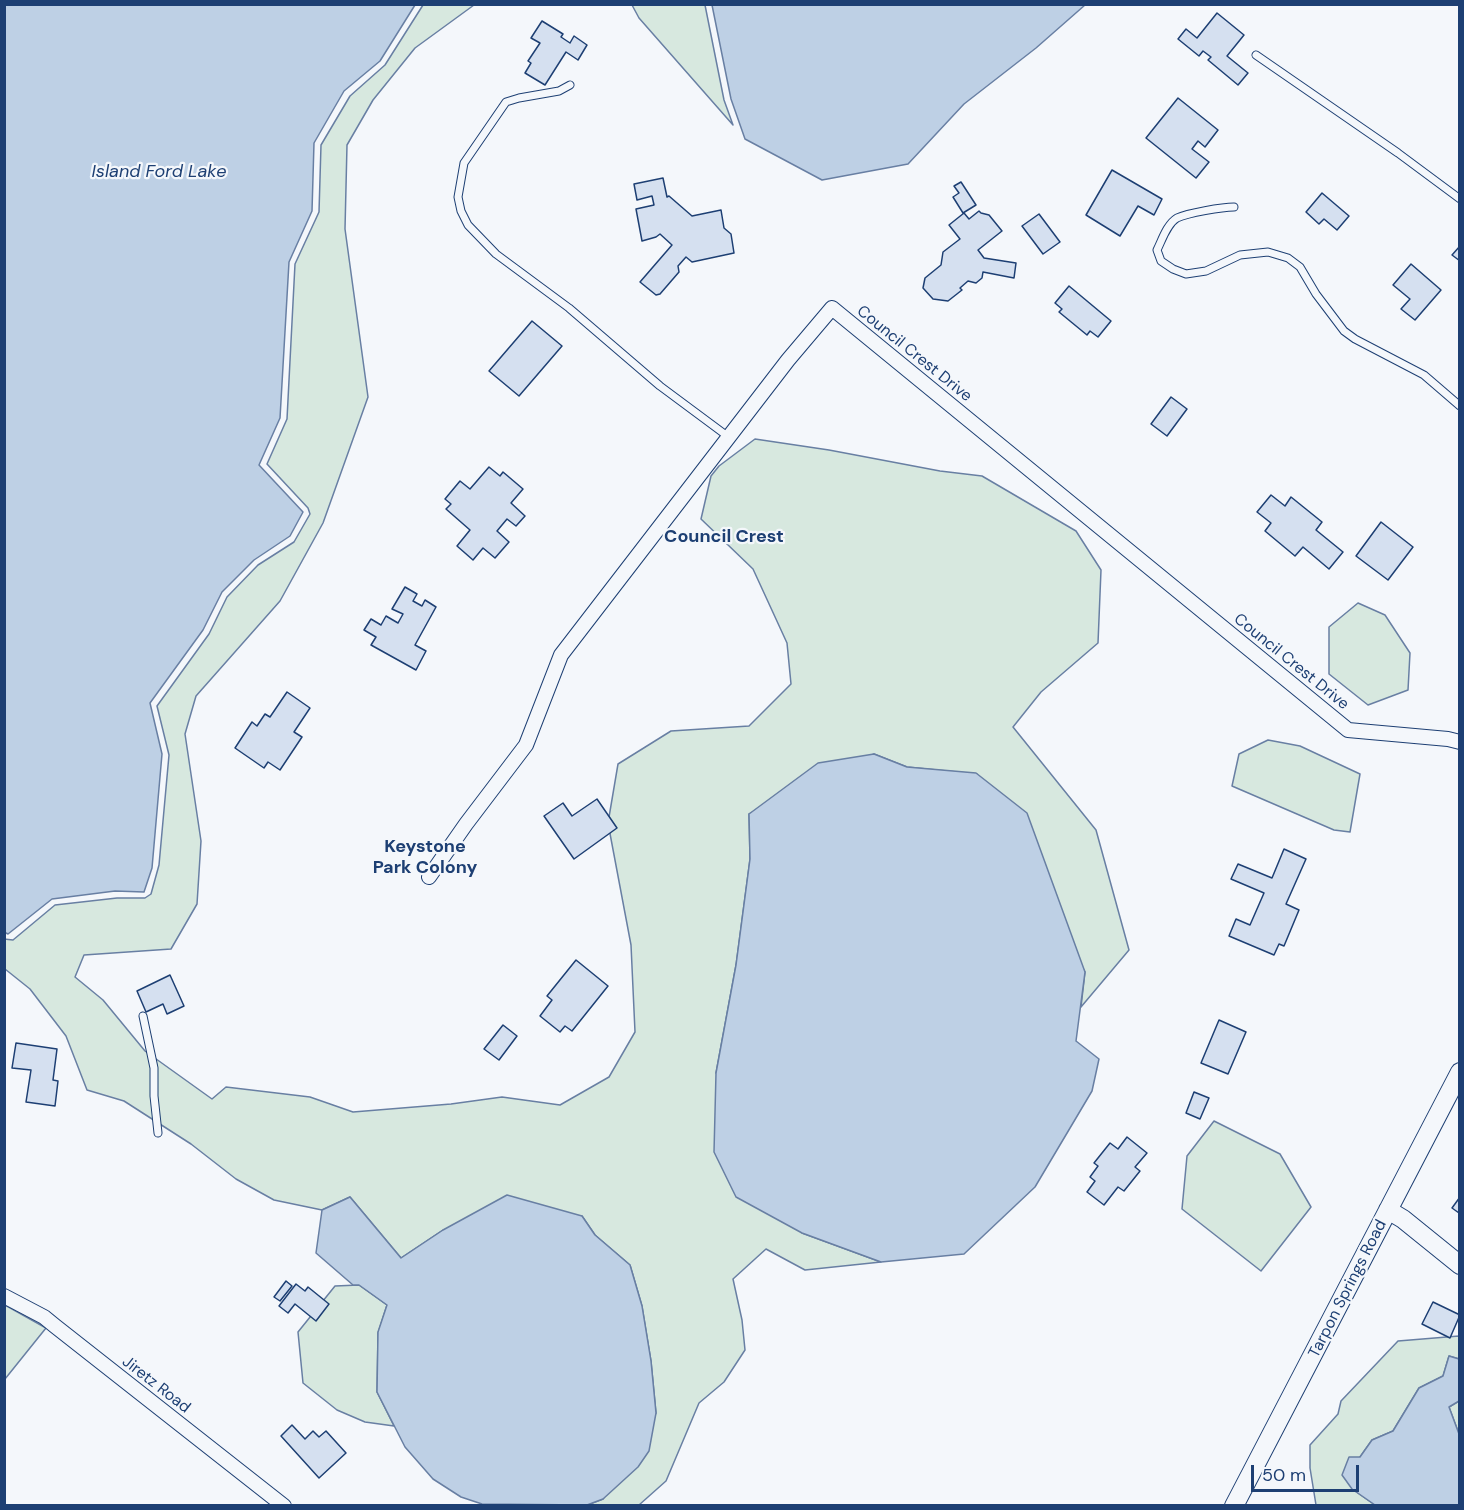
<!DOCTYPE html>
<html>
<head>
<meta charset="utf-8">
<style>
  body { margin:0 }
  #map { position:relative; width:1464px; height:1510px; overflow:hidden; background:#f4f7fb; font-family:"DM Sans",sans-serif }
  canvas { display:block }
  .frame { position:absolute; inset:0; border:6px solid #1d3f73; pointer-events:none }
  .scale { position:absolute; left:1251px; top:1465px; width:108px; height:27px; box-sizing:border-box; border:3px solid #1d3f73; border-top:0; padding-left:8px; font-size:18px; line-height:21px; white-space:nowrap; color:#1d3f73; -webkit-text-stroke:4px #f4f7fb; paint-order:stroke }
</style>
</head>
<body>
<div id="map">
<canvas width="1464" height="1510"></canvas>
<div class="frame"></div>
<div class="scale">50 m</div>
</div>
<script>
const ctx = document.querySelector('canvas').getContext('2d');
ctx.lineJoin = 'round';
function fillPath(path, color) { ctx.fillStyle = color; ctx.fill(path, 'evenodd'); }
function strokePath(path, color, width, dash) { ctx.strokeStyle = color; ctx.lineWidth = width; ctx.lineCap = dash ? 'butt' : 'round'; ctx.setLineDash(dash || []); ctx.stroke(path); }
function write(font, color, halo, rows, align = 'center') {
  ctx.font = font + ' "DM Sans",sans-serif'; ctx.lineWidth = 4.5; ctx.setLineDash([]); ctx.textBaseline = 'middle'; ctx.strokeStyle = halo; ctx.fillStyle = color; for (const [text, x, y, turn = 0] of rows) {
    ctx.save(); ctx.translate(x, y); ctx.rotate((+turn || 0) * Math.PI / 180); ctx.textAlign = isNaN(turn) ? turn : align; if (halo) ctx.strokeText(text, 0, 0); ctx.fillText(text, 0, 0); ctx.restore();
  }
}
const green = new Path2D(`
  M423,5H474L415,48L373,100L347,145L345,229L368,397L323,523L280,601L196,696L185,734L201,841L197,904L171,949L84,955L75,977L103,1000L145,1051L212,1099L226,1087L310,1097L353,1112L451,1104L502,1097L560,1105L609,1077L635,1032L631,945L608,823L618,764L671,731L749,726L791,684L787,643L753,569L701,519L711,476L719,466L755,439L829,450L940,471L982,476L1076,531L1101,570L1098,643L1041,692L1013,727L1096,830L1129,950L1081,1007L1085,972L977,774L907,767L874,754L749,814L750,859L736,965L716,1073L802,1233L881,1262L805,1270L766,1249L733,1279L742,1320L745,1350L724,1382L699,1403L666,1481L639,1505H587L603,1499L656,1413L651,1361L642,1306L630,1265L595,1235L582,1216L443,1230L401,1258L350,1197L322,1210L274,1200L236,1179L191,1144L124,1101L87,1090L66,1036L30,989L5,969L4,939L13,940L55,905L117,898H145L151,894L159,865L169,755L157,706L209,634L227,597L258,565L294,542L310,514L308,508L267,464L287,419L295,264L319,212L321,145L350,96L385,65Z
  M632,5H705L724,100L733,125L639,18Z
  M1358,603L1385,615L1410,653L1408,690L1368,705L1329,674V627Z
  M1268,740L1300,746L1360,774L1350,832L1334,830L1232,786L1239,754Z
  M1214,1121L1280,1154L1311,1207L1261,1271L1182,1209L1187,1156Z
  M359,1285L387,1305L378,1333L377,1392L394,1426L365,1422L337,1410L303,1383L298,1332L335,1286Z
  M5,1305L46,1328L5,1379Z
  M1459,1336V1359L1449,1356L1443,1376L1419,1388L1393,1431L1372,1440L1360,1457L1352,1489L1375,1505H1316L1310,1468V1445L1338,1414L1341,1401L1398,1341Z
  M1459,1401V1434L1449,1407Z`);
const water = new Path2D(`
  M5,4L415,5L380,61L344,91L314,143L312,211L289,262L280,418L259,465L303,512L290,536L254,560L222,592L203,630L150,703L162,754L152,868L144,892L115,891L52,899L8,934L4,932Z
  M712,5V4L1085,5L1036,48L964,104L908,164L822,180L745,139L731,99Z
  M874,754L907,767L976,773L1027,813L1085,972L1076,1041L1099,1059L1092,1091L1035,1187L964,1254L881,1262L802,1233L736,1197L714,1152L716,1073L736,965L750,859L749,814L818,763Z
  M507,1195L582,1216L595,1235L630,1265L642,1306L651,1361L656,1413L649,1451L638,1467L603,1499L587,1505L482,1504L461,1497L433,1479L405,1447L377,1392L378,1332L387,1305L359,1285H353L316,1253L322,1210L350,1197L401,1258L443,1230Z
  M1449,1356L1459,1359V1401L1449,1407L1459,1434V1505H1375L1352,1489L1342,1475L1349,1457H1360L1372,1440L1393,1431L1419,1388L1443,1376Z`);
const building = new Path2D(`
  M1217,13L1244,35L1227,56L1248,73L1238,85L1208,60L1211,57L1203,51L1199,56L1178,39L1186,29L1197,38Z
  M542,21L563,34L561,37L570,43L574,36L587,45L578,60L566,52L545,85L525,73L531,63L528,61L540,43L531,38Z
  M1178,98L1218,130L1205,147L1198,141L1192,149L1209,162L1196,178L1146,138Z
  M1112,170L1162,199L1154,215L1138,206L1120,236L1086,215Z
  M663,178L667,197L669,196L692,216L721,210L724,228L731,234L734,253L692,262L686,257L678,266L679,272L660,294L656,295L640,282L672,245L660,234L656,237L642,241L636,209L654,205L652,196L637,200L634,184Z
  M961,182L976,205L963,213L953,197L959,193L954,186Z
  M1322,193L1349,216L1337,230L1324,219L1319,224L1306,212Z
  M979,211L981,213L989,215L1002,231L978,250L984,258L1016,263L1014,278L983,272L982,278L976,283L968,281L960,288L962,290L948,301L933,299L923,288L925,278L941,265L943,252L960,239L949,225L964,213L969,219Z
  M1039,214L1060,242L1043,254L1022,226Z
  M1460,246V261L1452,255Z
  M1411,264L1441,290L1415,320L1401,309L1410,299L1393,285Z
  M1069,286L1111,321L1098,337L1090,331L1087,335L1059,312L1062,309L1055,303Z
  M532,321L562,346L519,396L489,371Z
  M1171,397L1187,409L1167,436L1151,424Z
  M489,467L500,476L503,472L523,489L511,503L525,516L516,526L507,519L497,531L509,542L495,558L483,548L473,560L457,546L470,530L446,509L451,504L445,499L460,481L470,489Z
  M1271,495L1285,506L1291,497L1322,522L1316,530L1343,552L1329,569L1303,547L1295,556L1265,531L1271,523L1257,512Z
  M1381,522L1413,547L1388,580L1356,556Z
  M405,587L417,594L413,601L422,606L425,600L436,607L415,645L426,651L416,670L371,645L376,637L364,630L371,619L381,625L386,616L398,623L403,614L392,609Z
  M287,692L310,708L294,732L302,737L280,770L268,762L264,768L235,748L252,722L257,726L265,714L270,717Z
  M597,799L617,828L574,859L544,816L563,803L572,816Z
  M1284,849L1306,859L1286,904L1299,910L1284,946L1279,944L1274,955L1229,936L1236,919L1250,925L1264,893L1231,879L1238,864L1272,878Z
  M576,960L608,986L572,1031L565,1026L560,1032L540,1016L552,1000L547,996Z
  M170,975L184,1006L167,1014L163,1004L146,1012L137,991Z
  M1219,1020L1246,1032L1228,1074L1201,1063Z
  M503,1025L517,1036L499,1060L484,1049Z
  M16,1043L57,1049L53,1080L58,1081L55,1106L26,1102L31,1070L12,1068Z
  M1194,1092L1209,1098L1200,1119L1186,1113Z
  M1127,1137L1147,1153L1135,1167L1140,1171L1124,1191L1118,1187L1104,1205L1087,1192L1095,1181L1090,1177L1098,1166L1094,1163L1110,1143L1118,1149Z
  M1460,1197V1212L1459,1213L1452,1208Z
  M286,1281L292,1286L280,1301L274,1297Z
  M296,1284L305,1291L308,1287L329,1304L316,1321L295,1304L288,1313L279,1306Z
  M1433,1302L1460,1315L1450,1338L1422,1324Z
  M292,1425L305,1439L313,1431L319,1437L326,1431L346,1453L319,1478L281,1436Z`);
const lane = new Path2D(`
  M1256,55L1398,153L1460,199
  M570,85L559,91L519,98L506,102L464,163L458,197L461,211L468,225L496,254L569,308L660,386L730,438
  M1234,207C1222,207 1188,213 1177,218C1167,224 1162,240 1157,250L1161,261L1173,269L1186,274L1206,271L1240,255L1268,252L1288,258L1300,267L1316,294L1344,331L1355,339L1424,375L1460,406
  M143,1016L154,1068V1096L158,1133`);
const street = new Path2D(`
  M429,877L466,824L526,745L561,655L788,360L832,308L1348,730L1448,739L1460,742
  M4,1296L44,1317L55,1326L284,1506`);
const secondary = new Path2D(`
  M1388,1210L1403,1219L1460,1265
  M1234,1506L1460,1072`);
const streetNames = [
  ["Council Crest Drive",914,354,39],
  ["Council Crest Drive",1291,662,39],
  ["Tarpon Springs Road",1348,1289,-63],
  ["Jiretz Road",156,1385,38]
];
const waterNames = [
  ["Island Ford Lake",159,172]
];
const neighbourhoodNames = [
  ["Council Crest",724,537],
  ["Keystone",425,847],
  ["Park Colony",425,868]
];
fillPath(green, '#d7e8df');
strokePath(green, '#687fa3', 1.5);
fillPath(water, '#bed0e5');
strokePath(water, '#687fa3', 1.5);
fillPath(building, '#d5e0f0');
strokePath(building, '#1d3f73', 1.5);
strokePath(lane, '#1d3f73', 9);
strokePath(street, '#1d3f73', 16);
strokePath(secondary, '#1d3f73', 20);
strokePath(lane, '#f4f7fb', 7);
strokePath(street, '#f4f7fb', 14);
strokePath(secondary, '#f4f7fb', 18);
write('16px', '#1d3f73', '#f4f7fb', streetNames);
write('italic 18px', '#1d3f73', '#f4f7fb', waterNames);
write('bold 18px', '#1d3f73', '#f4f7fb', neighbourhoodNames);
</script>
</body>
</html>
